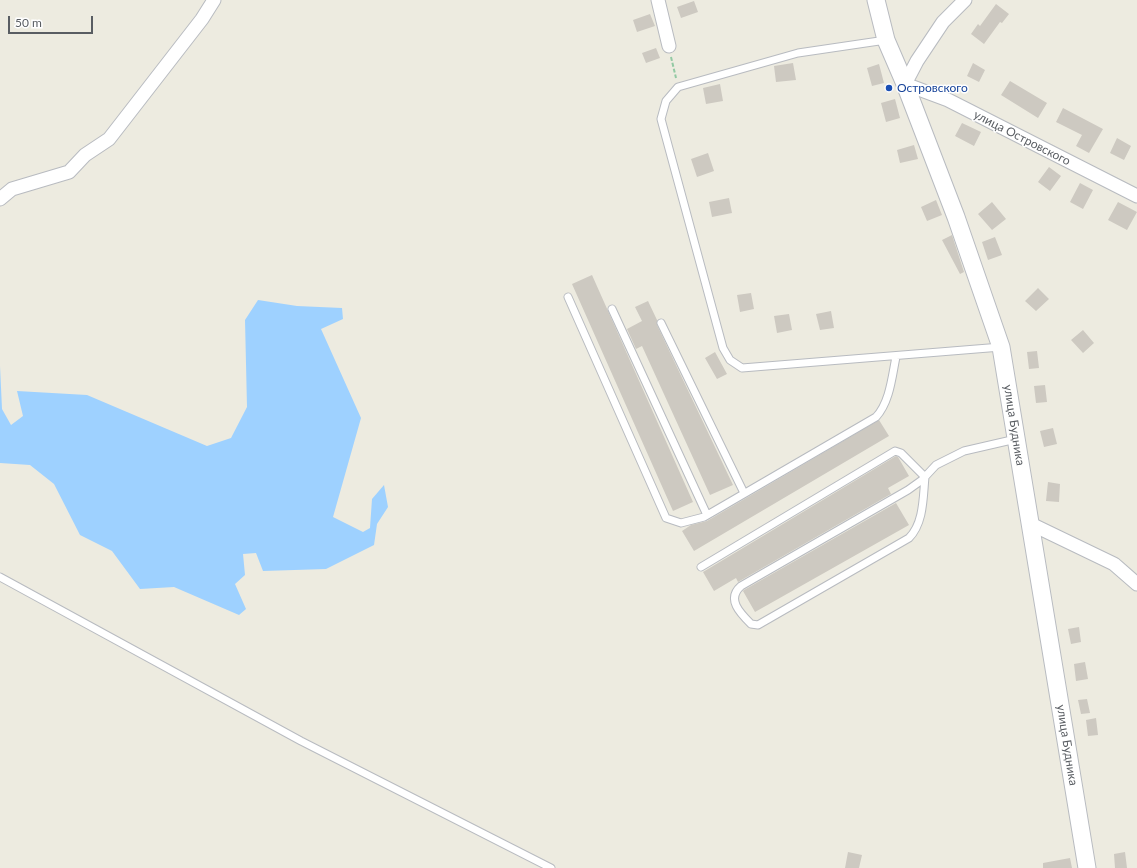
<!DOCTYPE html>
<html>
<head>
<meta charset="utf-8">
<style>
  body { margin:0 }
  #map { position:relative; width:1137px; height:868px; overflow:hidden; background:#edebe0; font-family:Lato,sans-serif }
  canvas { display:block }
  .scale { position:absolute; left:8px; top:16px; width:85px; height:18px; box-sizing:border-box; border:2px solid #595d62; border-top:0; padding-left:5px; font-size:12px; line-height:14px; white-space:nowrap; color:#595d62; -webkit-text-stroke:3px #fff; paint-order:stroke }
</style>
</head>
<body>
<div id="map">
<canvas width="1137" height="868"></canvas>
<div class="scale">50 m</div>
</div>
<script>
const ctx = document.querySelector('canvas').getContext('2d');
ctx.lineJoin = 'round';
function fillPath(path, color) { ctx.fillStyle = color; ctx.fill(path, 'evenodd'); }
function strokePath(path, color, width, dash) { ctx.strokeStyle = color; ctx.lineWidth = width; ctx.lineCap = dash ? 'butt' : 'round'; ctx.setLineDash(dash || []); ctx.stroke(path); }
function write(font, color, halo, rows, align = 'center') {
  ctx.font = font + ' Lato,sans-serif'; ctx.lineWidth = 3; ctx.setLineDash([]); ctx.textBaseline = 'middle'; ctx.strokeStyle = halo; ctx.fillStyle = color; for (const [text, x, y, turn = 0] of rows) {
    ctx.save(); ctx.translate(x, y); ctx.rotate((+turn || 0) * Math.PI / 180); ctx.textAlign = isNaN(turn) ? turn : align; if (halo) ctx.strokeText(text, 0, 0); ctx.fillText(text, 0, 0); ctx.restore();
  }
}
const water = new Path2D(`
  M258,300L297,306L342,308L343,319L321,329L361,418L333,517L363,532L370,528L372,499L384,485L388,507L377,524L374,545L326,569L263,571L256,553L243,554L245,575L235,584L246,609L239,615L174,587L140,589L112,551L80,535L54,484L30,465L0,463V366L2,409L11,425L23,416L17,391L87,395L207,446L231,438L247,407L245,320Z`);
const building = new Path2D(`
  M694,1L698,12L681,18L677,7Z
  M996,4L1009,14L1002,23L1000,22L984,44L971,34L978,24L980,26Z
  M650,14L655,26L637,32L633,20Z
  M656,48L660,58L646,63L642,53Z
  M793,63L796,80L776,82L774,66Z
  M973,63L985,70L979,82L967,76Z
  M879,64L884,83L872,86L867,68Z
  M1010,81L1047,103L1038,118L1001,95Z
  M720,84L723,101L706,104L703,88Z
  M895,99L900,118L886,122L881,103Z
  M1063,108L1103,129L1089,153L1076,146L1082,135L1056,122Z
  M962,123L981,132L974,146L955,136Z
  M1117,138L1131,146L1124,160L1110,153Z
  M914,145L918,159L900,163L897,150Z
  M708,153L714,171L697,177L691,159Z
  M1049,167L1061,176L1050,191L1038,182Z
  M1080,183L1093,190L1083,209L1070,202Z
  M729,198L732,213L712,217L709,202Z
  M936,200L942,215L927,221L921,207Z
  M992,202L1006,219L992,230L978,214Z
  M1118,202L1137,212L1127,230L1108,220Z
  M952,235L964,272L960,274L942,240Z
  M995,237L1002,255L988,260L982,242Z
  M592,275L693,502L673,511L572,284Z
  M1038,288L1049,299L1036,311L1025,301Z
  M751,293L754,309L740,312L737,295Z
  M648,301L657,320V325L733,485L710,495L642,346L636,349L627,329L642,321L635,307Z
  M831,311L834,328L820,330L816,314Z
  M789,314L792,330L777,333L774,316Z
  M1083,330L1094,343L1083,353L1071,340Z
  M1037,351L1039,368L1029,369L1027,352Z
  M715,352L727,374L717,379L705,358Z
  M1045,385L1047,402L1036,403L1034,386Z
  M879,420L889,436L694,551L682,531L691,525L707,521Z
  M1053,428L1057,444L1044,447L1040,431Z
  M896,456L898,457L909,476L888,488L891,494L738,582L736,578L714,591L703,572Z
  M1048,482L1060,484L1059,502L1046,501Z
  M896,503L909,525L755,612L743,591L744,590Z
  M1079,627L1081,642L1071,644L1068,629Z
  M1085,662L1088,679L1076,681L1074,664Z
  M1087,699L1090,713L1081,714L1078,700Z
  M1096,718L1098,735L1088,736L1086,720Z
  M848,852L862,855L859,868H845Z
  M1125,852L1127,868H1115L1114,854Z
  M1070,858L1072,868H1043V863Z`);
const path = new Path2D(`
  M671,57L676,78`);
const service = new Path2D(`
  M886,40L798,53L678,87L666,101L661,119L723,348L730,360L742,368L1001,347
  M568,297L666,518L681,523L704,517L876,417C890,402 892,376 896,357
  M612,309L707,515
  M661,323L744,493
  M701,567L895,451L901,453L925,477C923,497 924,523 909,538L758,625L751,624C740,613 726,599 741,586L908,490L922,480L936,465L964,451L1016,439
  M0,577L301,741L551,868`);
const minor = new Path2D(`
  M658,0L669,46
  M965,0L943,22L917,61L905,84L948,100L1137,196
  M0,199L12,189L69,172L85,155L109,139L202,19L214,0
  M1031,524L1114,564L1137,584`);
const tertiary = new Path2D(`
  M876,0L886,40L905,84L956,217L1001,347L1087,868`);
const markers = [
  [889,88,4,"#1a4fb4"]
];
const transitNames = [
  ["Островского",897,88]
];
const streetNames = [
  ["улица Островского",1022,138,27],
  ["улица Будника",1014,425,81],
  ["улица Будника",1067,745,81]
];
fillPath(water, '#9ed1ff');
fillPath(building, '#cdc9c1');
strokePath(service, '#b8bbc0', 9);
strokePath(minor, '#b8bbc0', 15);
strokePath(tertiary, '#b8bbc0', 19);
strokePath(path, '#92c9a3', 2, [4, 2]);
strokePath(service, '#fff', 7);
strokePath(minor, '#fff', 13);
strokePath(tertiary, '#fff', 17);
for (const [x, y, r, color] of markers) { const dot = new Path2D(); dot.arc(x, y, r, 0, 2 * Math.PI); ctx.fillStyle = color; ctx.fill(dot); strokePath(dot, '#fff', 1.5); }
write('12px', '#164399', '#fff', transitNames, 'left');
write('12px', '#595d62', '#fff', streetNames);
</script>
</body>
</html>
